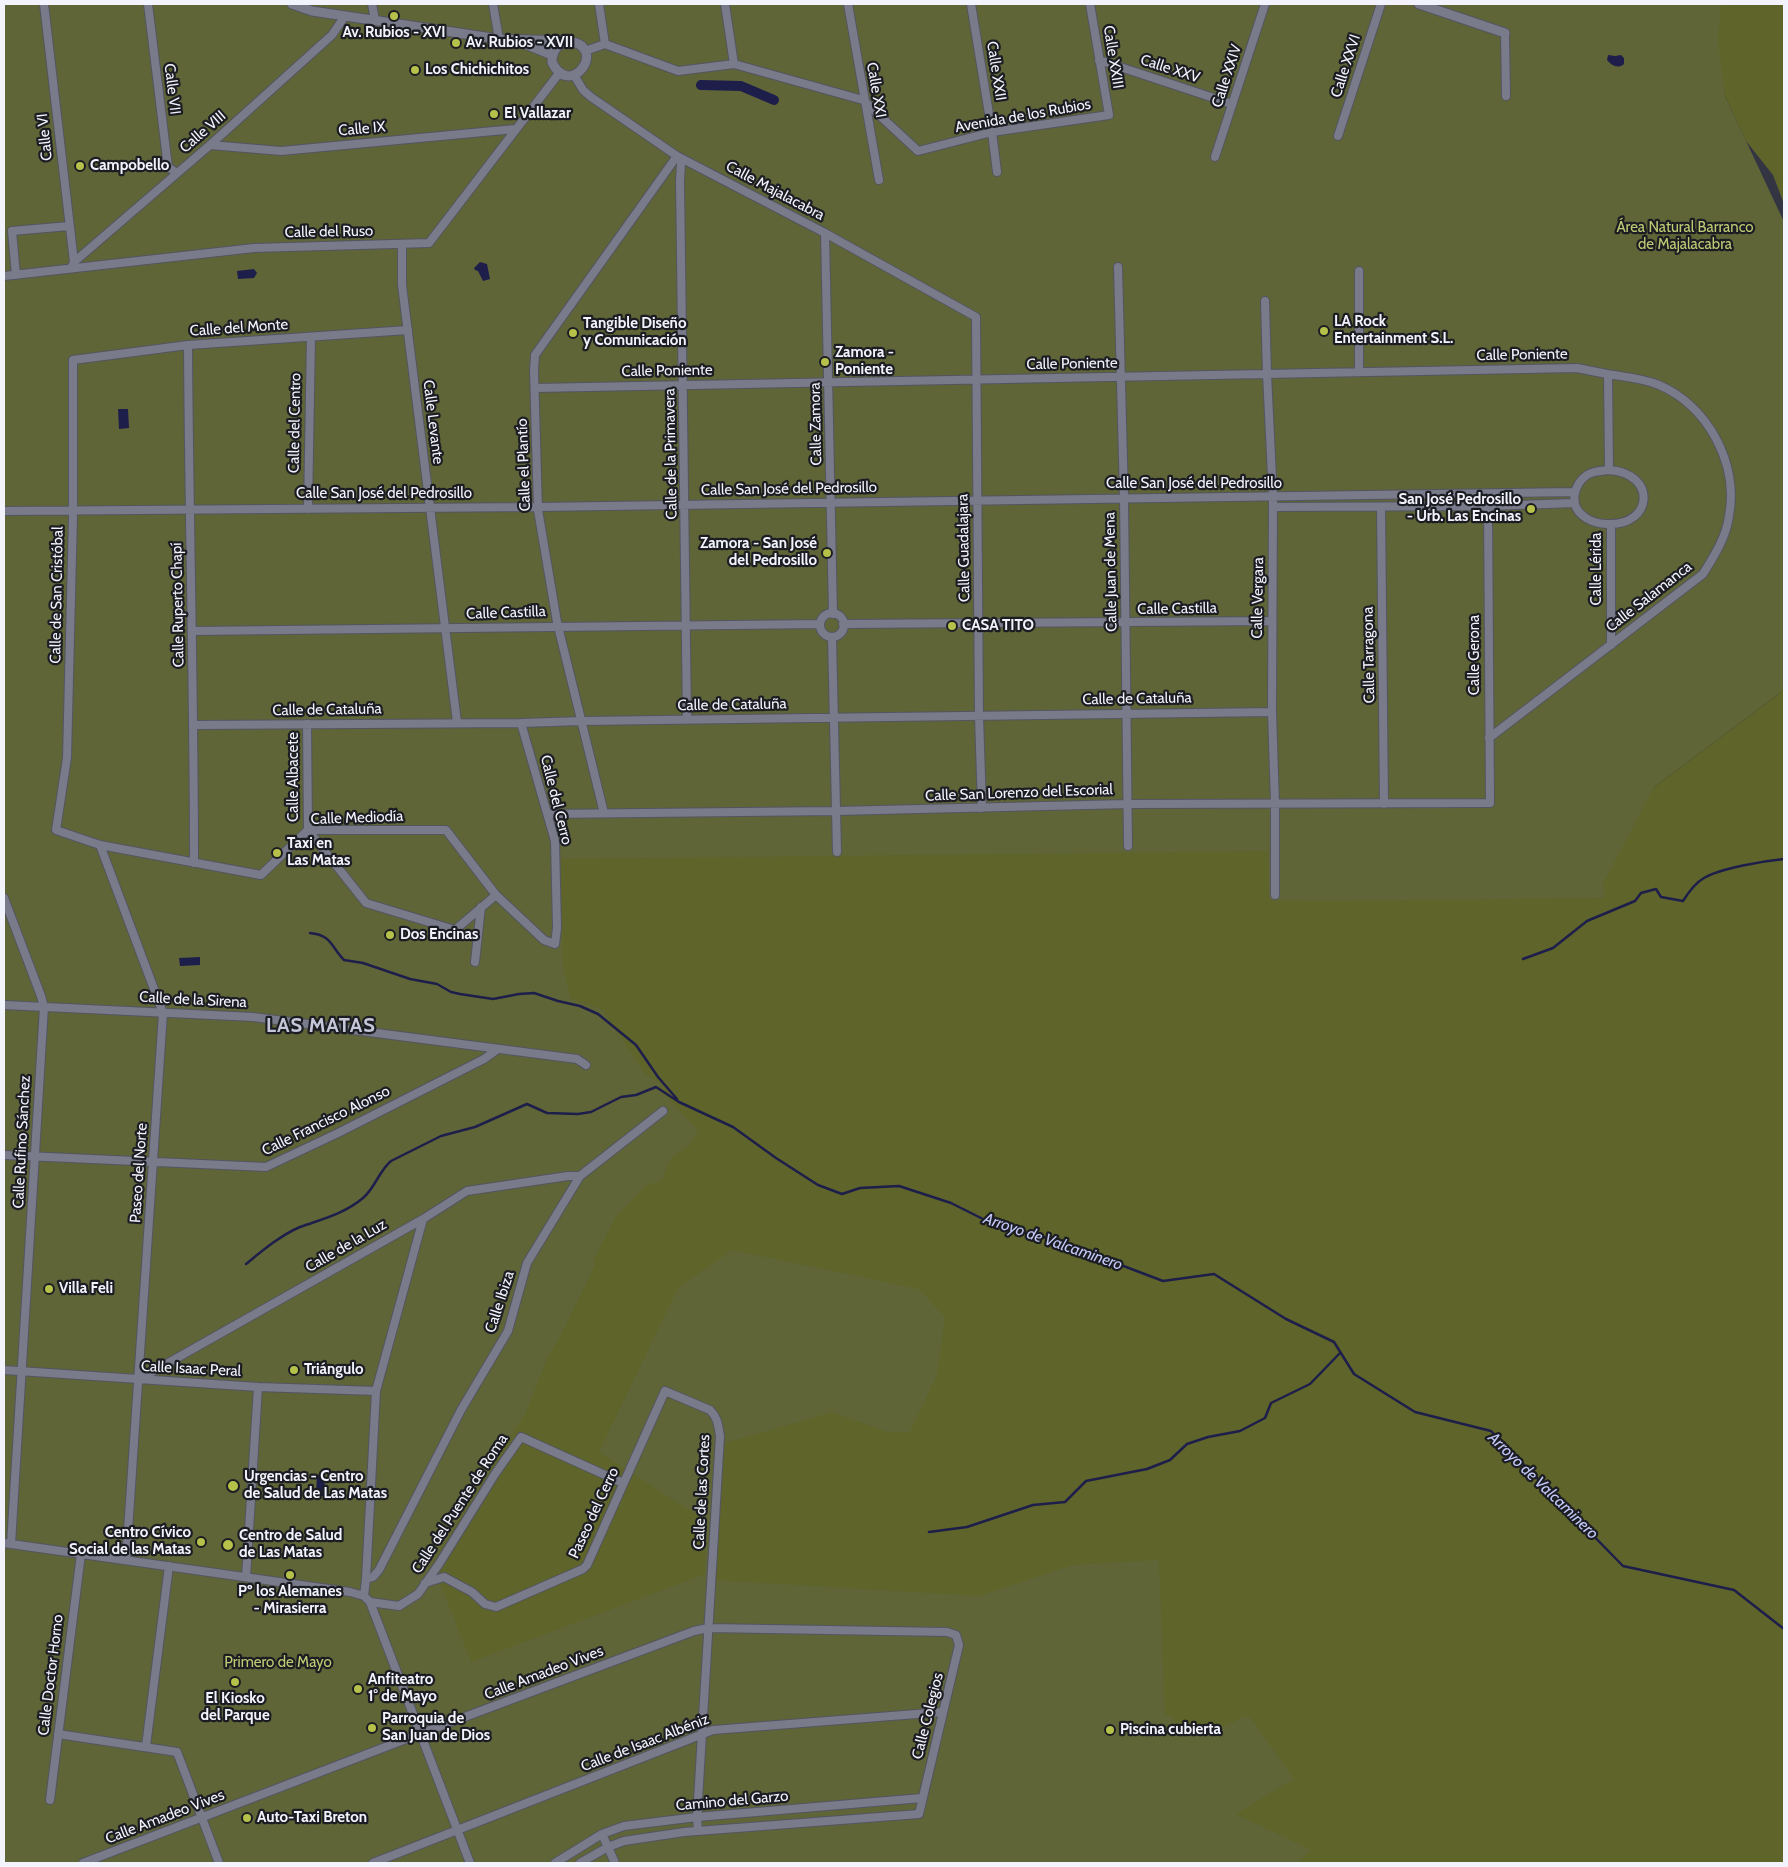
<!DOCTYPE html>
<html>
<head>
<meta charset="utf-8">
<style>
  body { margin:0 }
  #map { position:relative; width:1788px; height:1867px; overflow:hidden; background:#333543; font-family:Cabin,sans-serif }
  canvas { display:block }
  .frame { position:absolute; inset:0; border:5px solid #f2f3fc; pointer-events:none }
</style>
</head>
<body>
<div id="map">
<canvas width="1788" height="1867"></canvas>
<div class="frame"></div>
</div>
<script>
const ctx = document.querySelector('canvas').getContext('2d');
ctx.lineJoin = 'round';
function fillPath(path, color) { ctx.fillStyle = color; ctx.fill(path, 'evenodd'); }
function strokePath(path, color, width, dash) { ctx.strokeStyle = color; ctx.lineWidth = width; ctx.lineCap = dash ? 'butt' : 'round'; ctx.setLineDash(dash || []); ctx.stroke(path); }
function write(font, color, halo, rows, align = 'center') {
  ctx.font = font + ' Cabin,sans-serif'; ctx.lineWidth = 4.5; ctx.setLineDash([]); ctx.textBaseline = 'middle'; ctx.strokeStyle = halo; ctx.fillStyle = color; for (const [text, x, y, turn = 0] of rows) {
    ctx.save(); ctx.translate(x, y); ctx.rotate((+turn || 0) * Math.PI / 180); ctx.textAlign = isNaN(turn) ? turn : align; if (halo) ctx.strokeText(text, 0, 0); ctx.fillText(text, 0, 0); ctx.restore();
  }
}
const green = new Path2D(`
  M4,4H1721L1725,96L1784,222V690L1654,787L1610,917L1784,1863H4Z`);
const forest = new Path2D(`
  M1721,4H1784V204L1773,175L1746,141L1725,96L1718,40Z
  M1784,690V1863H1297L1311,1850L1236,1814L1294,1779L1251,1718L1245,1716L1226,1726L1178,1727L1171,1715L1165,1716L1159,1560L1073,1565L979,1596L714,1580L722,1444L832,1412L887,1432H910L937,1375L945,1317L919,1289L732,1250L678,1288L599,1452L706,1521L705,1574L471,1662L432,1563L526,1412L547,1359L560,1337L596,1263L593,1261L615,1218L646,1185L661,1181L671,1158L690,1145L698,1130L658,1088L662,1085L645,1074L602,1009L581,1003L570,998L563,965L561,859L1268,851L1269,900L1319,901L1605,898L1603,884L1654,787Z`);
const water = new Path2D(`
  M1608,55L1615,56L1621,55L1624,58V64C1618,69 1612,66 1607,60Z
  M480,262L487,264L490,279L483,281L478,271L475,270L474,268Z
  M254,269L257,273L254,278L238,279L237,271Z
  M118,409H128L129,428L119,429Z
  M200,957V965L180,966L179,958Z
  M317,1475L325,1476L324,1496H321V1498L316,1495Z`);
const stream = new Path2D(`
  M310,933C332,935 331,947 344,960L363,963L410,979L437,984L451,992L460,994L493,999L519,994L534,993L558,1001L580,1006L598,1014L636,1045L658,1077L677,1099
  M1523,959L1553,948L1587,921L1635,901L1641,893L1656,889L1661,897L1683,901C1688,893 1695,883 1704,878C1721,868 1764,861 1784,859
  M246,1264C262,1251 281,1235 300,1227C322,1219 344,1214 363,1198C375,1188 379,1171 391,1161L441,1136L475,1127L527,1104L547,1113L578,1114L591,1112L621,1097L636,1095L656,1087L679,1102L733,1127L776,1158L818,1185L842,1194L860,1188L899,1186L951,1203L997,1226L1055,1240L1163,1281L1214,1274L1286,1319L1334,1342L1354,1374L1415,1412L1491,1431L1623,1566L1734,1590L1784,1629
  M929,1532L967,1527L1033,1505L1065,1502L1086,1481L1147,1469L1170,1460L1187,1444L1208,1437L1240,1431L1265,1418L1271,1403L1310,1384L1340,1353`);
const canal = new Path2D(`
  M701,85L741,86L774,100`);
const minor = new Path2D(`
  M44,4L74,262L72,266
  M148,4L168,167L177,173
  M372,4L375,20
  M493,4L499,39
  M599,4L605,44
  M725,4L734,64
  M848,4L879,180
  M971,4L992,132L997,172
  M1505,33L1506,96
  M585,51L605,44L678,71L734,64L863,100L918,151L992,132L1109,115L1090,4
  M1099,60L1232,104
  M574,75L583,90L591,97L677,156L825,233L976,317L979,716L982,808
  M1338,136L1381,4
  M210,145L281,151L515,129
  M1215,157L1265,4
  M683,159L681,163L680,181L687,719
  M825,233L833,614
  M402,244V285L457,722
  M74,262L210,145L332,35L345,16
  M1118,267L1124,498L1128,846
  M16,275L12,231L69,226
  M4,276L254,248L429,243L560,72
  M1265,301L1267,374L1273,497L1272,712L1275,803V895
  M408,330L188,345L73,360V516L67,758L56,830L100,845L261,875L308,830H446L496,895L544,940L555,944L557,928L555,841L521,723
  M188,345C189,518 194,691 194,863
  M1359,371V271
  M1608,374L1609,470
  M535,388L1577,368C1587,370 1597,372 1607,374C1625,377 1642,378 1659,385C1708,406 1739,464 1729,516C1726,538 1714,556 1703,574L1489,738
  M1609,470C1657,473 1654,526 1607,524C1598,524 1589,521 1582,515C1569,504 1574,484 1587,475C1593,471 1602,471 1609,470Z
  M1273,507L1488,506L1575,503
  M1381,507L1384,804
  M308,509L311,337
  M4,511L537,507L1575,492
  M1611,524V645
  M820 625a12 12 0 1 1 24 0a12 12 0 1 1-24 0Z
  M843,624L1272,621
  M193,631L820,624
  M832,637L837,852
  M307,724L308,830
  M193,725L521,723L582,721L1272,712
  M604,813L557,622L538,510L534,371L535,355L677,156
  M548,814L836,811L1128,804L1490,803L1488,506
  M308,830L366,903L455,930L496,895
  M100,845L163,1013L126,1560
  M4,898L41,996L44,1007L11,1544
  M475,962L481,907
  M4,1005L253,1017L577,1059L586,1065
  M4,1155L266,1167L338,1133L484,1059L498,1049
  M4,1370L258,1387L376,1391
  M138,1380L423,1219L467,1191L568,1176H580
  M4,1543L350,1592L364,1596L370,1602L470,1863
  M246,1577L258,1387
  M366,1579L373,1577L379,1570L461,1410L508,1331L527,1263L580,1176L663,1111
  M425,1583L444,1577L472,1592L485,1604L496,1607L583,1569L587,1565L665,1391L710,1410C718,1418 718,1425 720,1436L697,1817L698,1831
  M364,1596L366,1579L376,1391L423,1219
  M370,1602L399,1606L418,1594L439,1564L495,1474L521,1437L623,1483
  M58,1734L177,1752L219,1863
  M146,1746L169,1566
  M50,1800L81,1554
  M602,1834L615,1863
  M83,1863L414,1736L694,1631L708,1628L947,1632L956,1635L959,1645L919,1814L684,1832L624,1841L608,1847L580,1863
  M373,1863L713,1730L942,1712
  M555,1863L602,1834L624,1826L697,1817L922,1798`);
const tertiary = new Path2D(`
  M292,4L312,11L499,39L568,41C610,46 570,101 552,62C552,51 557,44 568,41
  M1419,4L1505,33
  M520,42L552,55`);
const markers = [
  [394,16,5,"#b6c149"],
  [456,43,5,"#b6c149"],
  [415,70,5,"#b6c149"],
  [494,114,5,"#b6c149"],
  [80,166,5,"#b6c149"],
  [1324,331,5,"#b6c149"],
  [573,333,5,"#b6c149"],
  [825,362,5,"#b6c149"],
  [1531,509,5,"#b6c149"],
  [827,553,5,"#b6c149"],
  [952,626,5,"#b6c149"],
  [277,853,5,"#b6c149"],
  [390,935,5,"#b6c149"],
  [49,1289,5,"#b6c149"],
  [294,1370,5,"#b6c149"],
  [233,1486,6,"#b6c149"],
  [201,1542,5,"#b6c149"],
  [228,1545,6,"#b6c149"],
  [290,1575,5,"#b6c149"],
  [235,1682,5,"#b6c149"],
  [358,1689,5,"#b6c149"],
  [372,1728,5,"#b6c149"],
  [1110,1730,5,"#b6c149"],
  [247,1818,5,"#b6c149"]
];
const poiNames = [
  ["Av. Rubios - XVI",394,33,"center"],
  ["Av. Rubios - XVII",466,43],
  ["Los Chichichitos",425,70],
  ["El Vallazar",504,114],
  ["Campobello",90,166],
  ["LA Rock",1334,322],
  ["Entertainment S.L.",1334,339],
  ["Tangible Diseño",583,324],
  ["y Comunicación",583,341],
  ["Zamora -",835,353],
  ["Poniente",835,370],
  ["San José Pedrosillo",1521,500,"right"],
  ["- Urb. Las Encinas",1521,517,"right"],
  ["Zamora - San José",817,544,"right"],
  ["del Pedrosillo",817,561,"right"],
  ["CASA TITO",962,626],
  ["Taxi en",287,844],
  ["Las Matas",287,861],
  ["Dos Encinas",400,935],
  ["Villa Feli",59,1289],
  ["Triángulo",304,1370],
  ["Urgencias - Centro",244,1477],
  ["de Salud de Las Matas",244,1494],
  ["Centro Cívico",191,1533,"right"],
  ["Social de las Matas",191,1550,"right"],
  ["Centro de Salud",239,1536],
  ["de Las Matas",239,1553],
  ["Pº los Alemanes",290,1592,"center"],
  ["- Mirasierra",290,1609,"center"],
  ["Anfiteatro",368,1680],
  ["1° de Mayo",368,1697],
  ["El Kiosko",235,1699,"center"],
  ["del Parque",235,1716,"center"],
  ["Parroquia de",382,1719],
  ["San Juan de Dios",382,1736],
  ["Piscina cubierta",1120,1730],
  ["Auto-Taxi Breton",257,1818]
];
const streetNames = [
  ["Calle XXIII",1113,57,81],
  ["Calle XXVI",1346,66,-72],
  ["Calle XXV",1170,69,18],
  ["Calle XXII",996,71,81],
  ["Calle XXIV",1227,76,-72],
  ["Calle VII",172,89,83],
  ["Calle XXI",876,90,80],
  ["Avenida de los Rubios",1023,116,-10],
  ["Calle IX",362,129,-5],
  ["Calle VIII",203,132,-41],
  ["Calle VI",45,137,-96],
  ["Calle Majalacabra",775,191,28],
  ["Calle del Ruso",329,232,-1],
  ["Calle del Monte",239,328,-4],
  ["Calle Poniente",1522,355,-1],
  ["Calle Poniente",1072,364,-1],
  ["Calle Poniente",667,371,-1],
  ["Calle Levante",433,422,83],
  ["Calle del Centro",295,423,-89],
  ["Calle Zamora",816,424,-91],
  ["Calle de la Primavera",671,454,-91],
  ["Calle el Plantío",524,465,-92],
  ["Calle San José del Pedrosillo",1194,484],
  ["Calle San José del Pedrosillo",789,489,-1],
  ["Calle San José del Pedrosillo",384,494],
  ["Calle Guadalajara",964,548,-91],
  ["Calle Lérida",1597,569,-90],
  ["Calle Juan de Mena",1111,572,-91],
  ["Calle de San Cristóbal",57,595,-89],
  ["Calle Salamanca",1649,597,-38],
  ["Calle Vergara",1258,598,-89],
  ["Calle Ruperto Chapí",178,605,-91],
  ["Calle Castilla",1177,609,-1],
  ["Calle Castilla",506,613,-2],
  ["Calle Tarragona",1369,655,-91],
  ["Calle Gerona",1475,655,-90],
  ["Calle de Cataluña",1137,699,-1],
  ["Calle de Cataluña",732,705,-1],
  ["Calle de Cataluña",327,710,-1],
  ["Calle Albacete",294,777,-90],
  ["Calle San Lorenzo del Escorial",1019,793,-2],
  ["Calle del Cerro",556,800,76],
  ["Calle Mediodía",357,818,-2],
  ["Calle de la Sirena",193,1000,3],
  ["Calle Francisco Alonso",326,1121,-26],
  ["Calle Rufino Sánchez",22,1142,-87],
  ["Paseo del Norte",139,1173,-86],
  ["Calle de la Luz",346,1246,-30],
  ["Calle Ibiza",500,1302,-72],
  ["Calle Isaac Peral",191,1369,3],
  ["Calle de las Cortes",702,1492,-87],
  ["Calle del Puente de Roma",460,1504,-57],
  ["Paseo del Cerro",594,1513,-65],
  ["Calle Amadeo Vives",544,1673,-21],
  ["Calle Doctor Horno",51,1675,-83],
  ["Calle Colegios",928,1716,-76],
  ["Calle de Isaac Albéniz",645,1743,-21],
  ["Camino del Garzo",732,1801,-5],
  ["Calle Amadeo Vives",165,1817,-21]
];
const parkNames = [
  ["Área Natural Barranco",1685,228],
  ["de Majalacabra",1685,245],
  ["Primero de Mayo",278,1663]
];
const waterNames = [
  ["Arroyo de Valcaminero",1053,1242,19],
  ["Arroyo de Valcaminero",1543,1486,44]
];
const districtNames = [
  ["LAS MATAS",321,1026]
];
fillPath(green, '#606538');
fillPath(forest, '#5e642a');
fillPath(water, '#1e1e4b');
strokePath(stream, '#1e1e4b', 2.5);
strokePath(canal, '#1e1e4b', 10);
strokePath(minor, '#535560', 10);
strokePath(tertiary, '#535560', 11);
strokePath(minor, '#797b8b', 8);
strokePath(tertiary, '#797b8b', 9);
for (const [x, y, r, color] of markers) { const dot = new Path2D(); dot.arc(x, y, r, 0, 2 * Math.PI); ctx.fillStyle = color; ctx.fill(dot); strokePath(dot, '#1c1d23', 2); }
write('bold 15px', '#f2f3fc', '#1c1d23', poiNames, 'left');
write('15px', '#f2f3fc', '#1c1d23', streetNames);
write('15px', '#c0cb74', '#1c1d23', parkNames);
write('italic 16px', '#c2c8f7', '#1c1d23', waterNames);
ctx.letterSpacing = '1px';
write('bold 20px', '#c6c8d9', '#1c1d23', districtNames);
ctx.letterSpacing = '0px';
</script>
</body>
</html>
